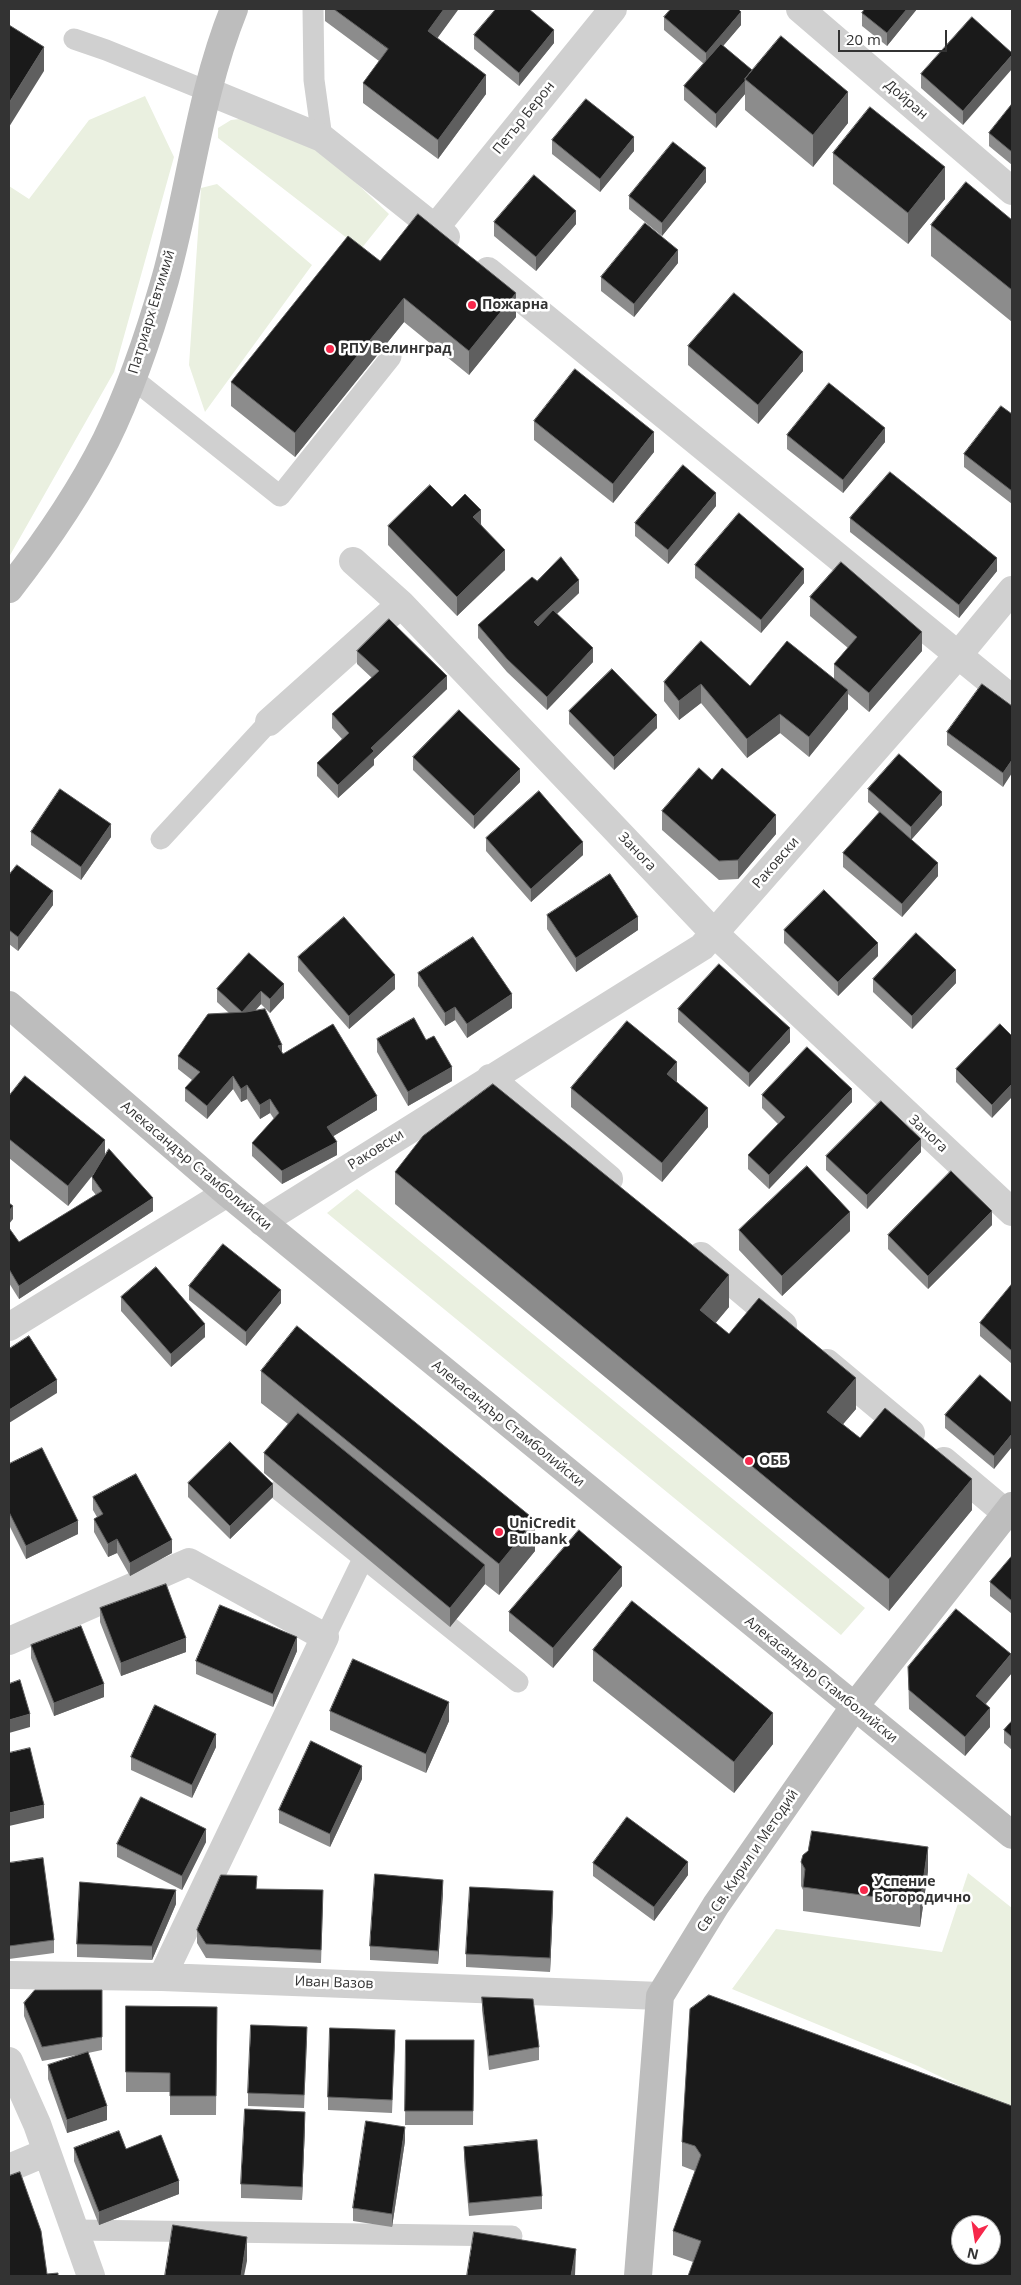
<!DOCTYPE html>
<html>
<head>
<meta charset="utf-8">
<style>
  body { margin:0 }
  #map { position:relative; width:1021px; height:2285px; overflow:hidden; background:#fff; font-family:"Open Sans",sans-serif }
  canvas { display:block }
  .frame { position:absolute; inset:0; border:10px solid #333; pointer-events:none }
  .north { position:absolute; left:951px; top:2215px; width:50px; height:50px; box-sizing:border-box; background:#fff; border:1px solid #adadad; border-radius:50%; rotate:193deg; font-size:14px; font-weight:700; line-height:20px; text-align:center; color:#333 }
  .north::after { content:''; display:block; margin:auto; width:18px; height:22px; background:#f6284b; clip-path:polygon(50% 0,100% 100%,50% 72%,0 100%) }
  .scale { position:absolute; left:838px; top:30px; width:109px; height:22px; box-sizing:border-box; border:2px solid #333; border-top:0; padding-left:6px; font-size:15px; line-height:18px; white-space:nowrap; color:#333; -webkit-text-stroke:4px #fff; paint-order:stroke }
</style>
</head>
<body>
<div id="map">
<canvas width="1021" height="2285"></canvas>
<div class="frame"></div>
<div class="north">N</div>
<div class="scale">20 m</div>
</div>
<script>
const ctx = document.querySelector('canvas').getContext('2d');
ctx.lineJoin = 'round';
function fillPath(path, color) { ctx.fillStyle = color; ctx.fill(path, 'evenodd'); }
function strokePath(path, color, width, dash) { ctx.strokeStyle = color; ctx.lineWidth = width; ctx.lineCap = dash ? 'butt' : 'round'; ctx.setLineDash(dash || []); ctx.stroke(path); }
function write(font, color, halo, rows, align = 'center') {
  ctx.font = font + ' "Open Sans",sans-serif'; ctx.lineWidth = 5; ctx.setLineDash([]); ctx.textBaseline = 'middle'; ctx.strokeStyle = halo; ctx.fillStyle = color; for (const [text, x, y, turn = 0] of rows) {
    ctx.save(); ctx.translate(x, y); ctx.rotate((+turn || 0) * Math.PI / 180); ctx.textAlign = isNaN(turn) ? turn : align; if (halo) ctx.strokeText(text, 0, 0); ctx.fillText(text, 0, 0); ctx.restore();
  }
}
const green = new Path2D(`
  M145,96L174,157L114,372L9,557V186L29,199L89,120Z
  M249,118L291,132L330,158L389,214L361,249L218,138V128L231,120Z
  M217,184L312,265L205,412L189,365L201,188Z
  M357,1189L865,1608L841,1635L327,1213Z
  M968,1873L1012,1908V2111L918,2066L732,1989L776,1929L942,1952Z`);
const lane = new Path2D(`
  M313,9L314,80L322,138
  M74,39L106,50L207,91
  M132,378L280,496L391,357
  M161,839L269,722
  M279,1490L518,1682
  M325,1637L363,1559
  M76,2230L512,2236`);
const street = new Path2D(`
  M800,9L1012,191
  M207,91L322,138L446,237
  M435,228L613,9
  M488,271L1012,699
  M353,561L401,604
  M269,722L401,604L715,934L1012,1212
  M490,1078L609,1179
  M262,1222L702,947L959,654L1012,590
  M701,1256L783,1325
  M9,1327L227,1193
  M827,1363L911,1433
  M944,1461L1006,1513
  M9,1641L189,1562L325,1637L162,1977
  M9,1975L162,1977L660,1996
  M9,2061L37,2124L91,2276
  M9,2168L47,2152`);
const secondary = new Path2D(`
  M9,589C45,543 80,492 106,440C130,391 150,332 165,280C190,190 199,96 234,9
  M9,1005L227,1193L1012,1835
  M638,2276L660,1996L716,1905L854,1707L1012,1506`);
const wall = new Path2D(`
  M325,9H458L437,38L486,94L438,159L363,103V83L379,61L325,21Z
  M865,9H917L887,46L862,26V13Z
  M664,17L741,25L723,46L752,70L848,123L813,167L745,110V94L716,128L684,100V86L704,64L664,30Z
  M972,17L963,125L921,88V74Z
  M474,35L554,43L519,86L474,49Z
  M1012,104V165L989,146V133Z
  M552,140L634,151L600,192L552,154Z
  M833,153L945,199L908,244L833,184Z
  M706,182L662,236L629,209V196Z
  M1012,220V322L931,256V225Z
  M494,222L576,224L536,271L494,236Z
  M380,261L516,317L469,375L404,322L295,457L231,406V382Z
  M678,263L634,317L601,291V277Z
  M688,346L803,371L758,424L688,365Z
  M1012,414V504L964,467V454Z
  M534,421L654,452L613,503L534,440Z
  M787,435L885,442L843,493L787,449Z
  M716,506L668,564L635,536V523Z
  M452,507L481,524L505,570L457,616L388,545V526Z
  M850,518L997,571L959,618L850,532Z
  M695,565L804,583L761,633L695,578Z
  M537,581L579,593L557,614L593,662L547,710L507,672L478,638V625Z
  M810,597L922,651L869,712L848,694V709L809,757L780,733L747,758L701,703L679,720L664,701V682L750,686L834,679V664L848,648L810,616Z
  M1012,616V631H1011V617Z
  M357,651L447,689L374,759V765L338,798L317,776V763L342,739L332,728V714L372,678L357,664Z
  M1012,706L1003,787L947,745V732Z
  M569,711L657,728L614,770L569,724Z
  M413,757L520,782L474,829L413,770Z
  M712,780L776,834L738,879L719,880L662,830V811Z
  M868,789L942,805L911,840L938,876L902,917L843,867V853L879,812L868,802Z
  M31,832L111,837L81,880L31,845Z
  M486,838L583,855L531,902L486,851Z
  M9,875L53,905L18,951L9,944Z
  M547,915L638,930L576,972L547,929Z
  M784,930L878,956L838,996L784,943Z
  M249,953L284,998L270,1013L261,1004L256,1010L282,1053L377,1110L333,1136L337,1155L282,1184L252,1156V1143L274,1119L270,1113L260,1119L247,1099L241,1102L233,1089L207,1119L185,1101V1088L192,1080L178,1069V1056L229,1013L217,1002V989Z
  M298,957L395,989L349,1029L298,971Z
  M418,973L512,1008L467,1038L455,1020L445,1026L418,986Z
  M873,979L956,983L912,1029L873,992Z
  M678,1009L790,1042L749,1087L678,1022Z
  M1000,1024L992,1118L956,1082V1069Z
  M377,1039L426,1040L452,1081L408,1106L377,1052Z
  M677,1081L676,1082L708,1127L662,1182L571,1107V1088Z
  M762,1095L852,1102L769,1189L748,1169V1155L778,1124L762,1108Z
  M9,1096L105,1156L153,1211L19,1299L9,1283V1228L19,1242L96,1195L92,1190V1177L97,1170L68,1206L9,1158Z
  M921,1152L867,1209L826,1170V1156Z
  M395,1172L729,1307L715,1323L729,1334L856,1409L843,1424L860,1438L972,1510L889,1611L395,1204Z
  M992,1225L928,1289L888,1249V1235Z
  M739,1230L850,1231L782,1296L739,1250Z
  M1012,1284V1364L980,1336V1323Z
  M189,1286L281,1303L246,1346L189,1300Z
  M121,1297L205,1337L171,1367L121,1311Z
  M261,1371L535,1551L499,1595L485,1584L450,1627L264,1473V1453L288,1424L261,1403Z
  M1012,1403L994,1469L945,1428V1415Z
  M9,1464L78,1534L26,1559L9,1525Z
  M188,1483L273,1497L230,1539L188,1497Z
  M93,1497L172,1553L130,1576L117,1553L108,1557L94,1532V1519L97,1517L93,1510Z
  M1012,1556V1614L990,1596V1582Z
  M622,1586L553,1668L509,1631V1612Z
  M100,1608L186,1652L121,1676L100,1622Z
  M31,1645L104,1697L54,1716L31,1658Z
  M593,1650L773,1744L734,1793L593,1681Z
  M297,1651L273,1707L196,1674V1661Z
  M908,1667L1011,1674L986,1704L990,1727L965,1756L909,1709Z
  M330,1711L449,1721L426,1773L330,1730Z
  M1012,1721V1750L1004,1743V1730Z
  M216,1747L192,1798L131,1770V1757Z
  M362,1779L330,1847L279,1823V1810Z
  M206,1842L182,1890L117,1857V1844Z
  M801,1862L928,1871L920,1927L803,1911V1890L801,1886Z
  M9,1863L54,1940V1953L9,1959Z
  M593,1863L688,1875L654,1921L593,1876Z
  M257,1889L323,1904L321,1963L206,1958L197,1943V1930Z
  M443,1893L438,1964L370,1960V1946Z
  M176,1904L152,1960L77,1957V1944Z
  M553,1905L550,1972L466,1967V1954Z
  M102,1990V2050L88,2053L107,2120L67,2133L48,2079V2065L82,2054L42,2061L24,2016V2003Z
  M482,1997L539,2047V2060L489,2070L482,2010Z
  M126,2006L217,2007L216,2115H170V2092H126Z
  M307,2040L304,2108L248,2106V2093Z
  M406,2040H474L473,2125H405Z
  M395,2043L392,2113L328,2110V2097Z
  M1012,2106L693,2262L673,2255V2231L695,2171L682,2166V2142Z
  M305,2125L302,2200L241,2198V2184Z
  M405,2141L392,2227L353,2221V2208Z
  M464,2147L542,2196V2209L469,2216L464,2160Z
  M74,2148L126,2149L179,2194L99,2225L74,2161Z`);
const shadedWall = new Path2D(`
  M444,9H458V10L428,51V31Z
  M907,9H917L887,46V33Z
  M741,12V25L706,66V53Z
  M554,30V43L519,86V73Z
  M44,47V71L9,127V103Z
  M1012,55V69L963,125V111Z
  M486,75V94L438,159V140Z
  M745,81V94L716,128V114Z
  M848,92V123L813,167V135Z
  M634,137V151L600,192V179Z
  M945,167V199L908,244V213Z
  M706,168V182L662,236V223Z
  M576,211V224L536,271V257Z
  M678,250V263L634,317V304Z
  M516,293V317L469,375V351Z
  M404,298V322L295,457V433Z
  M803,352V371L758,424V405Z
  M885,428V442L843,493V480Z
  M654,432V452L613,503V484Z
  M716,493V506L668,564V550Z
  M481,510V529L473,517Z
  M505,550V570L457,616V597Z
  M997,558V571L959,618V605Z
  M804,569V583L761,633V620Z
  M579,580V593L534,635V622Z
  M922,632V651L869,712V693Z
  M593,648V662L547,710V697Z
  M447,676V689L374,759V765L338,798V785L371,748Z
  M701,684V703L679,720V701Z
  M848,690V709L809,757V737Z
  M780,714V733L747,758V739Z
  M657,715V728L614,770V757Z
  M1012,760V773L1003,787V773Z
  M520,769V782L474,829V816Z
  M942,792V805L911,840V827Z
  M776,815V834L738,879V860Z
  M111,824V837L81,880V867Z
  M583,842V855L531,902V889Z
  M938,863V876L902,917V904Z
  M53,891V905L18,951V937Z
  M638,917V930L576,972V958Z
  M878,943V956L838,996V982Z
  M956,970V983L912,1029V1016Z
  M395,975V989L349,1029V1016Z
  M284,984V998L270,1013V999Z
  M261,991V1004L242,1025V1012Z
  M512,994V1008L467,1038V1024Z
  M455,1007V1020L445,1026V1013Z
  M790,1028V1042L749,1087V1073Z
  M282,1045V1058L278,1046Z
  M677,1062V1081L667,1093V1074Z
  M452,1067V1081L408,1106V1092Z
  M233,1076V1089L207,1119V1106Z
  M1012,1084V1097L992,1118V1105Z
  M247,1085V1099L241,1102V1089Z
  M852,1089V1102L769,1189V1175Z
  M377,1096V1110L327,1140V1127Z
  M270,1099V1113L260,1119V1105Z
  M708,1108V1127L662,1182V1163Z
  M921,1139V1152L867,1209V1195Z
  M105,1140V1159L68,1206V1186Z
  M337,1142V1155L282,1184V1171Z
  M153,1198V1211L19,1299V1286Z
  M13,1206V1219L9,1224V1211Z
  M992,1211V1225L928,1289V1276Z
  M850,1212V1231L782,1296V1276Z
  M729,1275V1307L700,1342V1310Z
  M281,1290V1303L246,1346V1332Z
  M205,1324V1337L171,1367V1354Z
  M856,1378V1409L827,1443V1412Z
  M57,1380V1393L9,1423V1410Z
  M1012,1434V1447L994,1469V1456Z
  M972,1479V1510L889,1611V1579Z
  M273,1484V1497L230,1539V1526Z
  M535,1520V1551L499,1595V1564Z
  M78,1521V1534L26,1559V1546Z
  M117,1539V1553L108,1557V1544Z
  M172,1540V1553L130,1576V1563Z
  M485,1565V1584L450,1627V1608Z
  M622,1567V1586L553,1668V1648Z
  M297,1637V1651L273,1707V1694Z
  M186,1638V1652L121,1676V1663Z
  M1011,1654V1674L976,1715V1696Z
  M104,1684V1697L54,1716V1703Z
  M449,1702V1721L426,1773V1754Z
  M990,1708V1727L965,1756V1737Z
  M773,1713V1744L734,1793V1762Z
  M30,1714V1727L9,1733V1720Z
  M216,1734V1747L192,1798V1785Z
  M362,1766V1779L330,1847V1834Z
  M44,1805V1818L9,1826V1813Z
  M206,1829V1842L182,1890V1876Z
  M928,1847V1871L920,1927V1903Z
  M688,1862V1875L654,1921V1907Z
  M443,1880V1893L438,1964V1951Z
  M176,1890V1904L152,1960V1946Z
  M553,1891V1905L550,1972V1958Z
  M107,2106V2120L67,2133V2120Z
  M305,2112V2125L302,2200V2187Z
  M405,2127V2141L392,2227V2214Z
  M179,2181V2194L99,2225V2212Z
  M247,2237V2261L244,2276H241Z
  M576,2249L575,2276H571Z`);
const building = new Path2D(`
  M334,9H444L428,31L486,75L438,140L363,83L388,49Z
  M496,9H529L554,30L519,73L474,35Z
  M671,9H738L741,12L706,53L664,17Z
  M865,9H907L887,33L862,13Z
  M972,17L1012,53V55L963,111L921,74Z
  M9,25L44,47L9,103Z
  M781,36L848,92L813,135L745,79Z
  M721,44L752,70L745,79V81L716,114L684,86Z
  M586,99L634,137L600,179L552,140Z
  M1012,104V152L989,133Z
  M870,107L945,167L908,213L833,153Z
  M673,142L706,168L662,223L629,196Z
  M534,175L576,211L536,257L494,222Z
  M966,182L1012,220V290L931,225Z
  M418,214L516,293L469,351L404,298L295,433L231,382L348,236L380,261Z
  M645,223L678,250L634,304L601,277Z
  M734,293L803,352L758,405L688,346Z
  M575,369L654,432L613,484L534,421Z
  M829,383L885,428L843,480L787,435Z
  M1001,406L1012,414V491L964,454Z
  M683,465L716,493L668,550L635,523Z
  M890,472L997,558L959,605L850,518Z
  M430,485L452,507L465,494L481,510L473,517L505,550L457,597L388,526Z
  M739,513L804,569L761,620L695,565Z
  M561,557L579,580L534,622L538,626L553,610L593,648L547,697L507,659L478,625L532,577L537,581Z
  M841,562L922,632L869,693L834,664L857,637L810,597Z
  M389,619L447,676L371,748L374,751L338,785L317,763L349,733L332,714L379,671L357,651Z
  M701,641L750,686L787,641L848,690L809,737L780,714L747,739L701,684L679,701L664,682Z
  M612,669L657,715L614,757L569,711Z
  M982,684L1012,706V760L1003,773L947,732Z
  M459,710L520,769L474,816L413,757Z
  M899,754L942,792L911,827L868,789Z
  M699,768L712,780L722,768L776,815L738,860L719,861L662,811Z
  M60,789L111,824L81,867L31,832Z
  M539,791L583,842L531,889L486,838Z
  M880,812L938,863L902,904L843,853Z
  M17,865L53,891L18,937L9,930V875Z
  M610,874L638,917L576,958L547,915Z
  M824,890L878,943L838,982L784,930Z
  M344,917L395,975L349,1016L298,957Z
  M916,933L956,970L912,1016L873,979Z
  M473,937L512,994L467,1024L455,1007L445,1013L418,973Z
  M249,953L284,984L270,999L261,991L242,1012L217,989Z
  M719,964L790,1028L749,1073L678,1009Z
  M265,1009L282,1045L278,1046L283,1054L333,1024L377,1096L327,1127L337,1142L282,1171L252,1143L279,1113L270,1099L260,1105L247,1085L241,1089L233,1076L207,1106L185,1088L200,1072L178,1056L208,1014L246,1012Z
  M414,1018L426,1040L434,1036L452,1067L408,1092L377,1039Z
  M627,1021L677,1062L667,1074L708,1108L662,1163L571,1088Z
  M1000,1024L1012,1036V1084L992,1105L956,1069Z
  M807,1047L852,1089L769,1175L748,1155L785,1117L762,1095Z
  M25,1076L105,1140L68,1186L9,1139V1096Z
  M493,1084L729,1275L700,1310L729,1334L759,1298L856,1378L827,1412L860,1438L885,1408L972,1479L889,1579L395,1172L423,1136Z
  M881,1101L921,1139L867,1195L826,1156Z
  M109,1149L153,1198L19,1286L9,1269V1228L19,1242L102,1191L92,1177Z
  M807,1166L850,1212L782,1276L739,1230Z
  M951,1171L992,1211L928,1276L888,1235Z
  M9,1203L13,1206L9,1211Z
  M223,1244L281,1290L246,1332L189,1286Z
  M156,1267L205,1324L171,1354L121,1297Z
  M1012,1284V1351L980,1323Z
  M297,1326L535,1520L499,1564L261,1371Z
  M29,1336L57,1380L9,1410V1349Z
  M980,1375L1012,1403V1434L994,1456L945,1415Z
  M298,1413L485,1565L450,1608L264,1453Z
  M230,1442L273,1484L230,1526L188,1483Z
  M42,1448L78,1521L26,1546L9,1512V1464Z
  M136,1474L172,1540L130,1563L117,1539L108,1544L94,1519L103,1514L93,1497Z
  M579,1530L622,1567L553,1648L509,1612Z
  M1012,1556V1601L990,1582Z
  M166,1584L186,1638L121,1663L100,1608Z
  M632,1601L773,1713L734,1762L593,1650Z
  M220,1605L297,1637L273,1694L196,1661Z
  M956,1609L1011,1654L976,1696L990,1708L965,1737L909,1690L908,1667Z
  M81,1626L104,1684L54,1703L31,1645Z
  M353,1659L449,1702L426,1754L330,1711Z
  M20,1680L30,1714L9,1720V1684Z
  M155,1705L216,1734L192,1785L131,1757Z
  M1012,1721V1737L1004,1730Z
  M311,1741L362,1766L330,1834L279,1810Z
  M30,1748L44,1805L9,1813V1753Z
  M141,1797L206,1829L182,1876L117,1844Z
  M627,1817L688,1862L654,1907L593,1863Z
  M812,1831L928,1847L920,1903L803,1887L805,1869L801,1862L803,1855L808,1851Z
  M43,1858L54,1940L9,1946V1863Z
  M375,1874L443,1880L438,1951L370,1946Z
  M221,1875L257,1876L256,1889L323,1890L321,1950L206,1944L197,1930Z
  M80,1882L176,1890L152,1946L77,1944Z
  M470,1887L553,1891L550,1958L466,1954Z
  M35,1990H102V2037L42,2047L24,2003Z
  M709,1995L1012,2106V2276H688L701,2241L673,2231L701,2155L695,2146L682,2142L690,2009ZM961,2225H991V2255H961Z
  M482,1997L533,1999L539,2047L489,2056Z
  M126,2006L217,2007L216,2096H170V2073L126,2072Z
  M251,2025L307,2027L304,2095L248,2093Z
  M330,2028L395,2030L392,2100L328,2097Z
  M406,2040H474L473,2111H405Z
  M88,2052L107,2106L67,2120L48,2065Z
  M245,2109L305,2112L302,2187L241,2184Z
  M366,2121L405,2127L392,2214L353,2208Z
  M119,2131L126,2149L161,2135L179,2181L99,2212L74,2148Z
  M537,2140L542,2196L469,2203L464,2147Z
  M20,2172L41,2231L47,2274L58,2273V2276H9V2176Z
  M173,2225L247,2237L241,2276H165Z
  M474,2232L576,2249L571,2276H467Z`);
const markers = [
  [472,305,5,"#f6284b"],
  [330,349,5,"#f6284b"],
  [749,1461,5,"#f6284b"],
  [499,1532,5,"#f6284b"],
  [864,1890,5,"#f6284b"]
];
const streetNames = [
  ["Дойран",906,100,41],
  ["Петър Берон",524,118,-51],
  ["Патриарх Евтимий",152,312,-73],
  ["Занога",637,852,46],
  ["Раковски",776,863,-49],
  ["Занога",928,1134,43],
  ["Раковски",376,1150,-32],
  ["Алекасандър Стамболийски",196,1166,40],
  ["Алекасандър Стамболийски",508,1424,39],
  ["Алекасандър Стамболийски",821,1680,39],
  ["Св. Св. Кирил и Методий",748,1861,-56],
  ["Иван Вазов",334,1983,2]
];
const poiNames = [
  ["Пожарна",482,305],
  ["РПУ Велинград",340,349],
  ["ОББ",759,1461],
  ["UniCredit",509,1524],
  ["Bulbank",509,1540],
  ["Успение",874,1882],
  ["Богородично",874,1898]
];
fillPath(green, '#eaf0e0');
strokePath(lane, '#d0d0d0', 21);
strokePath(street, '#d0d0d0', 28);
strokePath(secondary, '#bdbdbd', 28);
fillPath(wall, '#8c8c8c');
fillPath(shadedWall, '#5f5f5f');
fillPath(building, '#1a1a1a');
strokePath(building, '#5f5f5f', 1);
for (const [x, y, r, color] of markers) { const dot = new Path2D(); dot.arc(x, y, r, 0, 2 * Math.PI); ctx.fillStyle = color; ctx.fill(dot); strokePath(dot, '#fff', 2); }
write('14px', '#333', '#fff', streetNames);
write('bold 14px', '#333', '#fff', poiNames, 'left');
</script>
</body>
</html>
